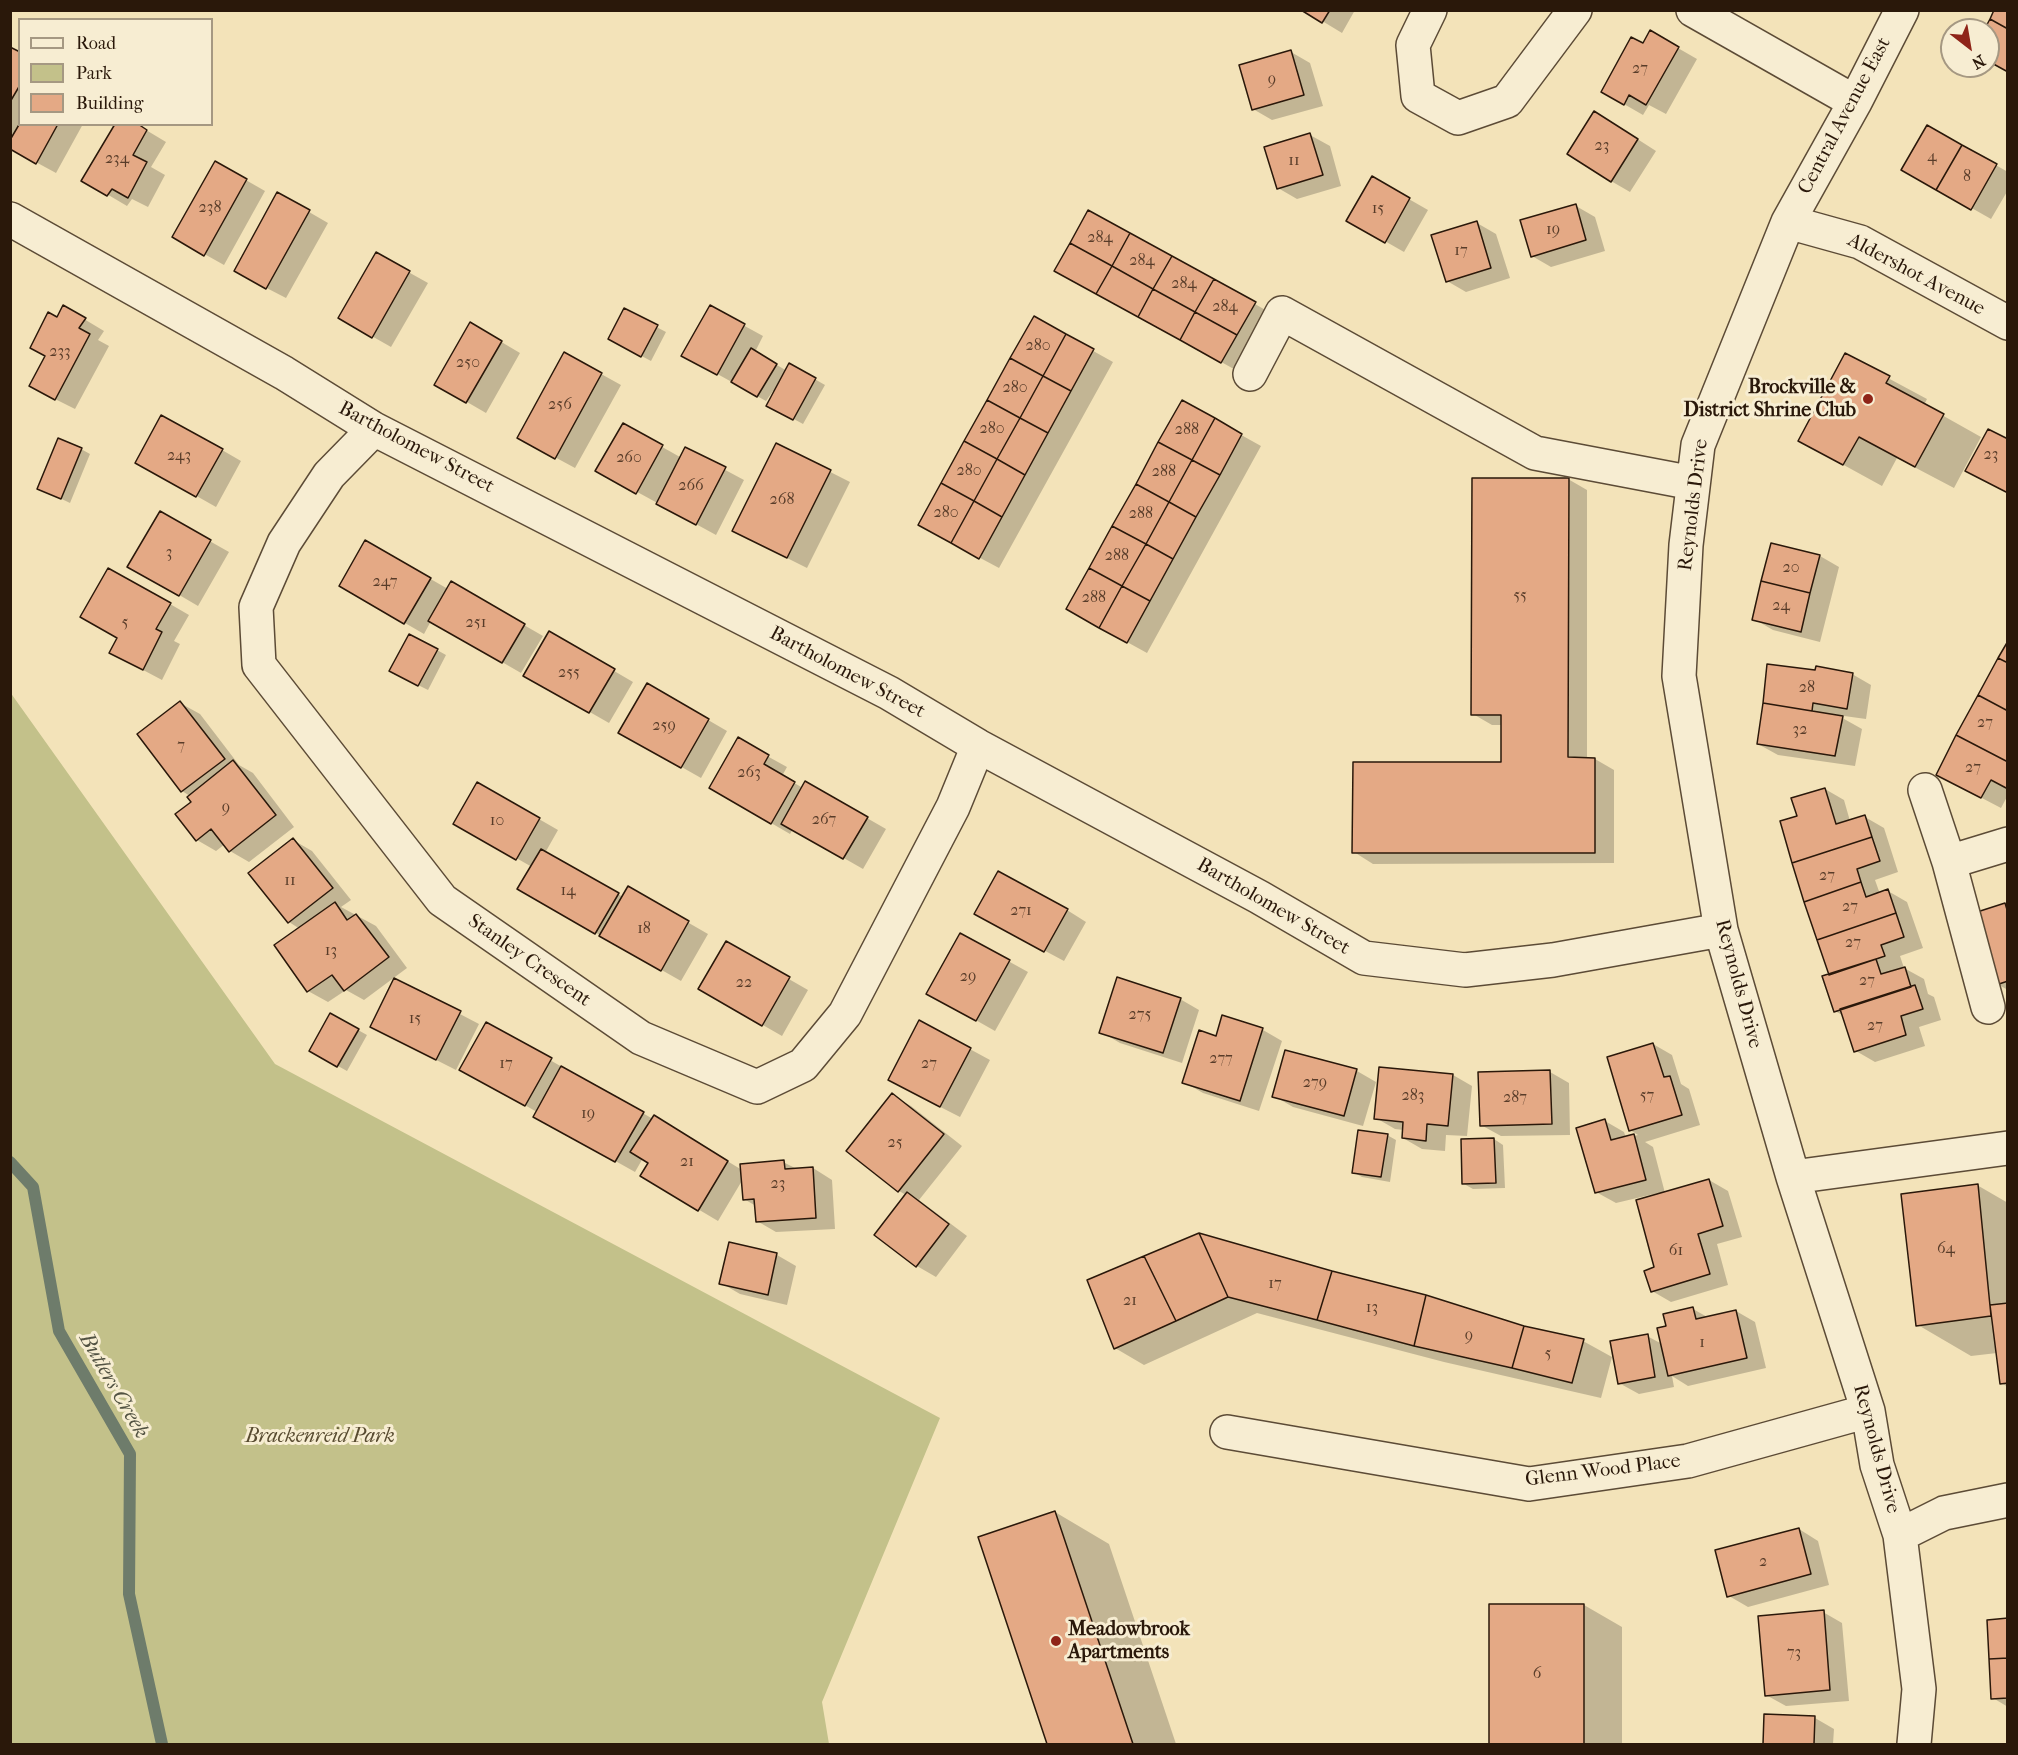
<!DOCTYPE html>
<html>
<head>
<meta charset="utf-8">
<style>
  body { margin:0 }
  #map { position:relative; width:2018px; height:1755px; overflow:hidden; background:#f3e3b9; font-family:"IM FELL French Canon",serif }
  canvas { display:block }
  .frame { position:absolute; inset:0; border:12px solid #2a180a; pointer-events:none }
  .legend { position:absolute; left:18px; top:18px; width:195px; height:108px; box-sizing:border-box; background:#f7edd2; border:2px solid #a59882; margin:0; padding:8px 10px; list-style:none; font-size:18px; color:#2a180a }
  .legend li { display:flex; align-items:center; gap:12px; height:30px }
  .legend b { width:30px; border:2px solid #a59882 }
  .north { position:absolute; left:1940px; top:18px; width:60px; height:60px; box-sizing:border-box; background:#f7edd2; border:2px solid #a59882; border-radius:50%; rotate:149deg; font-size:16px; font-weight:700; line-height:24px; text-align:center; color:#2a180a }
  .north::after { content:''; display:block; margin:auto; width:21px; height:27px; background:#8f2418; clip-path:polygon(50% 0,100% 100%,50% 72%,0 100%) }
</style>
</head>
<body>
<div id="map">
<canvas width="2018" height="1755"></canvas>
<div class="frame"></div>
<ul class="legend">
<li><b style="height:8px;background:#f7edd2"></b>Road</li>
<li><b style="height:16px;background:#c3c18a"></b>Park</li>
<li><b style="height:16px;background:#e4a985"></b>Building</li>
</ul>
<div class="north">N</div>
</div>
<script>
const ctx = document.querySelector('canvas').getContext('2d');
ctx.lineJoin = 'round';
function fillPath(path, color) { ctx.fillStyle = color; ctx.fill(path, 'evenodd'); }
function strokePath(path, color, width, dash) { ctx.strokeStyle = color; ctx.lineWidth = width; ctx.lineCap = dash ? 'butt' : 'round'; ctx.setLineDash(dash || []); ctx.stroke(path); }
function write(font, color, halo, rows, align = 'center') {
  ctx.font = font + ' "IM FELL French Canon",serif'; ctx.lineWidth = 6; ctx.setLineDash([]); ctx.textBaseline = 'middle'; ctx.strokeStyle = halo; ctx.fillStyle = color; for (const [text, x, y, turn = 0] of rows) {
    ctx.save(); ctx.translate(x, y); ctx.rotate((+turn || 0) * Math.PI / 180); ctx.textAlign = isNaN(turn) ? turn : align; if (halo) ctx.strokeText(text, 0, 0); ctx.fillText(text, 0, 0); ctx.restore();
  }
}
const green = new Path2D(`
  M10,692L275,1064L940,1418L822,1702L829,1744H11Z`);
const shadow = new Path2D(`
  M1304,10H1355L1342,33Z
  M1650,32L1697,59L1666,114L1649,105L1643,115L1603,92L1643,45Z
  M10,49L20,54V124H83L56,173L10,148L13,138L10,137Z
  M1291,52L1310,63L1323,106L1272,120L1253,109Z
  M136,124L166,142L151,167L165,175L148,207L132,199L127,206L83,180Z
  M1614,124L1656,151L1630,192L1611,181Z
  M1928,127L2008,172V190L1991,219L1903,169Z
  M1310,135L1330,146L1341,186L1297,199L1278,188Z
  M216,163L265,191L224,265L174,237Z
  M1372,178L1428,210L1404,252L1348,220Z
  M278,194L328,223L286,298L255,282Z
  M1576,206L1595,217L1605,251L1551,267L1532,256Z
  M1477,223L1496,234L1510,278L1466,292L1447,281Z
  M376,254L428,283L391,347L340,318Z
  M1076,281L1255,304L1274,315L1241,373Z
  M64,307L104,331L98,340L109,346L75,409L51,397L47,356L57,319Z
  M710,307L763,336L755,352L787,371L790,365L825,385L803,424L768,405L775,392L773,391L766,401L703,366Z
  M624,310L666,332L651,361L619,344Z
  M1034,318L1113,362L999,568L939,536Z
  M471,324L520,353L486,413L436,384Z
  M565,354L621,385L575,468L538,448Z
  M1845,355L1927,399L1924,405L1981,437L1954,488L1897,458L1882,486L1800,441Z
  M1182,402L1261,446L1147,653L1087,620Z
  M623,425L680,457L686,449L744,480L716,535L597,470Z
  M777,445L850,482L807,568L753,541Z
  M81,449L90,454L70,503L39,488Z
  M222,450L241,461L216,507L156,473Z
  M1568,479L1587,490V759H1595L1614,770V863L1373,864L1354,852L1502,763V725H1492L1473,714Z
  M160,513L229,552L198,606L130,566Z
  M366,542L448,589L451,583L543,636L521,673L431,621L424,634L341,586Z
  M1820,556L1839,567L1820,642L1773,630L1754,619Z
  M170,604L189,615L174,641L180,644L162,680L111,653Z
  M549,633L633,682L609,723L525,675Z
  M2008,645V795L2001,808L1957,785Z
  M437,650L446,655L428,690L400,676Z
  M1768,666L1852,674L1871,685L1866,719L1837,715L1862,729L1855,766L1778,755L1758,744Z
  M648,685L727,731L701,778L620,732Z
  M180,703L200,714L239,765L253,773L294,827L249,862L230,851L225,844L216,851L197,840L193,802L190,796L182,791Z
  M738,740L787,767L782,776L803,788L806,783L886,829L863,869L793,829L790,834L711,788Z
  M478,784L558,830L545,853L623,897L628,888L708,934L681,981L519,889L532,867L455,823Z
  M1825,789L1844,800L1850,821L1865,817L1884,828L1898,872L1875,880L1880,894L1888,891L1907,902L1923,948L1900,956L1904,968L1924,979L1928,994L1934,997L1941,1020L1919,1027L1925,1046L1875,1062L1856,1051L1844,1016L1835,1011L1831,976L1799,817Z
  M293,840L312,851L351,900L341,907L376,926L407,968L364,1000L346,990L328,1002L308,991L276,946L300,929L289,922Z
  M2004,904L2008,906V990L1997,984Z
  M1067,910L1086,922L1064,961L995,924Z
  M961,935L1028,972L995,1031L928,993Z
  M726,943L808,990L782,1036L700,989Z
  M395,980L479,1024L456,1070L391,1037Z
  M1180,999L1199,1010L1182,1063L1120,1043L1101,1032Z
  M331,1015L367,1035L347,1071L311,1051Z
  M1223,1017L1263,1030L1282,1041L1259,1111L1203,1093L1184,1082L1217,1038Z
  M920,1022L990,1060L960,1117L909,1091Z
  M487,1024L653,1119L673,1128L742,1170L783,1162L797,1169L813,1168L832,1180L835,1229L776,1232L757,1221L756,1206L744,1199L743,1179L718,1221L642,1176L650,1162L643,1158L635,1172L535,1116L537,1112L461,1069Z
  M1653,1044L1672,1055L1681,1084L1689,1089L1700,1125L1645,1142L1653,1147L1665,1193L1709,1180L1728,1191L1742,1237L1717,1244L1728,1285L1671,1302L1652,1291L1656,1268L1658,1193L1616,1203L1596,1192L1605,1121L1624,1132L1626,1138L1638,1135L1630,1130Z
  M1286,1052L1357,1071L1376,1082L1363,1126L1293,1107L1274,1096Z
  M1550,1072L1569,1083L1570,1135L1501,1136L1481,1125Z
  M1453,1075L1472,1086L1467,1136L1446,1135L1445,1151L1422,1149L1403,1138L1404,1130L1395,1129L1376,1118Z
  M892,1095L911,1106L962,1146L919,1200L967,1236L936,1277L917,1266L906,1195L899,1191Z
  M1387,1135L1396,1140L1390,1182L1362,1177L1353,1172Z
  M1494,1139L1503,1145L1505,1188L1473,1189L1464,1184L1462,1140Z
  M1977,1185L2008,1203V1387L2001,1383L1997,1353L1971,1356L1918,1325Z
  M777,1255L796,1266L787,1305L740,1294L721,1283Z
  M1089,1281L1523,1327L1583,1341L1612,1357L1601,1398L1444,1362L1257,1313L1144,1365L1115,1348Z
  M1693,1309L1709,1318L1736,1311L1755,1322L1766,1368L1688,1386L1672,1376L1674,1387L1639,1394L1619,1383L1647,1336L1662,1344Z
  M1055,1512L1109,1544L1176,1744H1049L980,1538Z
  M1799,1529L1818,1541L1829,1585L1748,1607L1729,1596Z
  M1491,1605H1584L1622,1627V1744H1491Z
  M1823,1612L1842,1623L1849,1701L1786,1706L1766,1695Z
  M2008,1620V1707L1993,1698Z
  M1766,1716L1815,1718L1834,1729L1833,1744H1765Z`);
const stream = new Path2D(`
  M10,1162L33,1187L59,1331L130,1454L129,1594L162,1744`);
const building = new Path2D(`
  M1301,10H1330L1322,23Z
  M1994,10H2008V29L1990,19Z
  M1990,19L2008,29V72L1988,61V30H1984Z
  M1650,30L1679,47L1646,105L1629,95L1624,105L1601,92L1631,37L1643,43Z
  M10,47L20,52V85L10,102Z
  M1291,50L1304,95L1252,110L1239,65Z
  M1594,111L1638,139L1611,182L1567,154Z
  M20,123L58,124L36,164L10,149V140Z
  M115,124H138L147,130L133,155L147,162L128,198L112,189L107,196L81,181Z
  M1927,125L1962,145L1936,190L1901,170Z
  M1310,133L1323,175L1277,189L1264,147Z
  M1962,145L1997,164L1971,210L1936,190Z
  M215,161L247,179L204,256L172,237Z
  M1372,176L1410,198L1385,243L1346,221Z
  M277,192L310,210L266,289L234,271Z
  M1576,204L1586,240L1531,257L1520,220Z
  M1088,210L1130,233L1112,266L1070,243Z
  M1477,221L1491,268L1446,282L1431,235Z
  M1130,233L1172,256L1153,289L1112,266Z
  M1070,243L1112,266L1096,294L1054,271Z
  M376,252L410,271L372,338L338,318Z
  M1172,256L1214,279L1195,312L1153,289Z
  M1112,266L1153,289L1138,317L1096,294Z
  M1214,279L1256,302L1237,335L1195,312Z
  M1153,289L1195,312L1180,340L1138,317Z
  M63,305L86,318L79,328L90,334L55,400L29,386L45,356L30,348L48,312L57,317Z
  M710,305L745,324L717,375L681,356Z
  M624,308L658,325L641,357L608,339Z
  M1195,312L1237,335L1221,363L1180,340Z
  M1034,316L1066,334L1043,376L1010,358Z
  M470,322L502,341L466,403L434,385Z
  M1066,334L1094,349L1071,391L1043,376Z
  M751,348L777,364L757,397L731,382Z
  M564,352L602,373L555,459L517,438Z
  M1845,353L1890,376L1886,383L1944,414L1915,467L1859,437L1843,465L1798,441Z
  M1010,358L1043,376L1020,418L987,400Z
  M789,363L816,378L793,420L766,406Z
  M1043,376L1071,391L1048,433L1020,418Z
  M987,400L1020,418L997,459L964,441Z
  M1182,400L1215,418L1192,460L1158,442Z
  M161,415L223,449L196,497L135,463Z
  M1020,418L1048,433L1025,475L997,459Z
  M1215,418L1242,434L1220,475L1192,460Z
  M623,423L663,445L636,494L595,471Z
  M1988,429L2008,439V493L1965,471Z
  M58,438L82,448L61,499L37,489Z
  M964,441L997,459L974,501L941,483Z
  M1158,442L1192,460L1169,502L1136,484Z
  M776,443L831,470L787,558L732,531Z
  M685,447L726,467L696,525L656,504Z
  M997,459L1025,475L1002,517L974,501Z
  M1192,460L1220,475L1196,517L1169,502Z
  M1472,478H1569L1568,757L1595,758V853H1352L1353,762H1501V715H1471Z
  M941,483L974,501L951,543L918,525Z
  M1136,484L1169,502L1146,544L1112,526Z
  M974,501L1002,517L979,559L951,543Z
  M1169,502L1196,517L1173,559L1146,544Z
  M160,511L211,540L179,596L127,567Z
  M1112,526L1146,544L1122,586L1089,568Z
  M365,540L431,578L404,624L339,586Z
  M1771,543L1820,555L1810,593L1761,581Z
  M1146,544L1173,559L1150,601L1122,586Z
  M108,568L171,603L156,629L162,632L143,670L109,653L117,638L80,617Z
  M1089,568L1122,586L1099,628L1066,609Z
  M451,581L525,624L502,663L428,621Z
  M1761,581L1810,593L1801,632L1752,620Z
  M1122,586L1150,601L1127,643L1099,628Z
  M549,631L615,669L589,713L523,676Z
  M409,634L438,649L418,686L389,671Z
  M2008,641V663L1998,658Z
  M1998,658L2008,663V711L1978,695Z
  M1767,664L1815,670L1816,666L1853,673L1847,709L1813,703L1812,711L1763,703Z
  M647,683L709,719L681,768L618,733Z
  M1978,695L2008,711V762L1956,735Z
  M180,701L225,759L181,792L137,734Z
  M1763,703L1843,716L1835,756L1757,744Z
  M1956,735L2008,762V789L1991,780L1981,798L1936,775Z
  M738,737L769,755L764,764L795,782L771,824L709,788Z
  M233,760L276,815L229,852L211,829L196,841L175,814L191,802L187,797Z
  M805,781L868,817L843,859L781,824Z
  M477,782L540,818L516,860L453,824Z
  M1825,788L1836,824L1865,815L1872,837L1792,863L1780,821L1797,816L1791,798Z
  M1872,837L1880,861L1857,869L1861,882L1804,902L1792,863Z
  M293,838L333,888L288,923L248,873Z
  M541,849L619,893L595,934L517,889Z
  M998,871L1068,909L1044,952L974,914Z
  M1861,882L1866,897L1888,889L1896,913L1817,940L1804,902Z
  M628,886L689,921L661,971L599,936Z
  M335,902L347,920L356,914L389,957L344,991L332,975L307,992L274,945Z
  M2005,903L2008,913V981L1996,985L1974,913Z
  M1896,913L1904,937L1881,945L1885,956L1829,975L1817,940Z
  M960,933L1010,960L976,1021L926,994Z
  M726,941L790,977L762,1026L698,989Z
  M1876,959L1881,974L1905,967L1911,987L1834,1012L1822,976Z
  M1117,977L1181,998L1163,1053L1099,1033Z
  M394,978L461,1011L436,1060L370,1027Z
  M1915,985L1923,1009L1901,1016L1906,1035L1854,1052L1840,1009Z
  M330,1013L359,1029L337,1067L309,1051Z
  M1222,1015L1263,1028L1240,1101L1182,1083L1199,1030L1216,1036Z
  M919,1020L971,1048L940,1107L888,1080Z
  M486,1022L552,1058L525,1106L459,1070Z
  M1653,1043L1664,1077L1670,1076L1682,1115L1629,1131L1607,1057Z
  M1285,1050L1357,1069L1344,1116L1272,1097Z
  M561,1066L644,1112L615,1162L533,1117Z
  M1379,1067L1453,1074L1448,1126L1427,1124L1426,1141L1402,1138L1403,1122L1374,1119Z
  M1550,1070L1552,1124L1480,1126L1478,1072Z
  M892,1093L944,1134L898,1192L846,1151Z
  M654,1115L728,1161L698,1211L640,1176L648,1163L630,1152Z
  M1605,1119L1611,1140L1634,1134L1646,1180L1595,1193L1576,1128Z
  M1358,1130L1388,1134L1381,1177L1352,1173Z
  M1494,1138L1496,1183L1462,1184L1461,1139Z
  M784,1160L785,1169L813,1167L816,1218L756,1222L754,1199L743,1200L740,1164Z
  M1709,1179L1723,1226L1698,1234L1710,1274L1651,1292L1644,1271L1654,1267L1636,1200Z
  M1978,1184L1991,1316L1916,1326L1901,1194Z
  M907,1192L949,1224L916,1267L874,1235Z
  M1199,1233L1228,1297L1176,1321L1144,1256Z
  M1199,1233L1332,1271L1317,1320L1228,1297Z
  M729,1242L777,1253L768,1295L719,1284Z
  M1144,1256L1176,1321L1114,1349L1087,1280Z
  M1332,1271L1426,1295L1414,1346L1317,1320Z
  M1426,1295L1524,1326L1512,1368L1414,1346Z
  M2008,1303V1383L2000,1384L1990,1305Z
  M1693,1307L1696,1319L1736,1310L1747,1358L1668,1376L1657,1328L1666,1326L1663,1314Z
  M1524,1326L1584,1339L1572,1383L1512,1368Z
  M1648,1334L1655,1377L1618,1384L1610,1341Z
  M1055,1511L1133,1744H1047L978,1537Z
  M1799,1528L1811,1574L1727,1597L1715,1550Z
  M1489,1604H1584V1744H1489Z
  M1824,1610L1830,1690L1765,1696L1758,1616Z
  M2008,1618V1658L1989,1659L1987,1620Z
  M2008,1658V1698L1991,1699L1989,1659Z
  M1764,1714L1815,1716L1814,1744H1763Z`);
const minor = new Path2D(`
  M1430,10L1413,45L1418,96L1458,118L1507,101L1575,10
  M1693,10L1855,102
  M1902,10L1855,102L1788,222L1698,445L1686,545L1679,676L1721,930L1793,1177L1868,1411L1877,1465L1900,1535L1919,1689L1914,1744
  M10,219L284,373L374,429L889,693L978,746L1259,897L1364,958L1465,970L1553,960L1721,930
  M1788,222L1860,242L2008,323
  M1250,374L1282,313L1535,453L1693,483
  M374,429L329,475L284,543L256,607L259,665L442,900L641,1038L757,1087L803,1065L845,1014L953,807L978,746
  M1925,790L1949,862L1988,1007
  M1949,862L2008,844
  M1793,1177L2008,1148
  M1227,1432L1529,1484L1688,1461L1868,1411
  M1900,1535L1944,1513L2008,1500`);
const markers = [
  [1868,399,6,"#8f2418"],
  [1056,1641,6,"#8f2418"]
];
const numberNames = [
  ["27",1640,69],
  ["9",1272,80],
  ["23",1602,146],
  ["4",1932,157],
  ["234",117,159],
  ["11",1294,161],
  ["8",1967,177],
  ["238",210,208],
  ["15",1378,209],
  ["19",1553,230],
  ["284",1100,238],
  ["17",1461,251],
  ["284",1142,261],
  ["284",1184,284],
  ["284",1225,307],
  ["280",1038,346],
  ["233",60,352],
  ["250",468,363],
  ["280",1015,388],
  ["256",560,405],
  ["280",992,429],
  ["288",1187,430],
  ["23",1991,455],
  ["243",179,456],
  ["260",629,458],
  ["280",969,471],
  ["288",1164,472],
  ["266",691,486],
  ["268",782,500],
  ["280",946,513],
  ["288",1141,514],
  ["3",169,553],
  ["288",1117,556],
  ["20",1791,568],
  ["247",385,582],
  ["55",1520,596],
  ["288",1094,598],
  ["24",1781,606],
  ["5",125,623],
  ["251",476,623],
  ["255",569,673],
  ["28",1807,688],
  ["27",1985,723],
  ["259",664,726],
  ["32",1800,730],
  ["7",181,746],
  ["27",1973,768],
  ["263",749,773],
  ["9",226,808],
  ["267",824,820],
  ["10",497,821],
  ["27",1827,876],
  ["11",290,881],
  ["14",568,891],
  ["27",1850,907],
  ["271",1021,911],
  ["18",644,929],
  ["27",1853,943],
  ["13",331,951],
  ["29",968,977],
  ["27",1867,981],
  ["22",744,983],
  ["275",1140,1015],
  ["15",415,1019],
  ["27",1875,1026],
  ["277",1221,1059],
  ["17",506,1064],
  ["27",929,1064],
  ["279",1315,1083],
  ["283",1413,1096],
  ["57",1647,1096],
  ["287",1515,1098],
  ["19",588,1114],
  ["25",895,1143],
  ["21",687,1162],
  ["23",778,1184],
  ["64",1946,1249],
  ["61",1676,1251],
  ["17",1275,1284],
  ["21",1130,1301],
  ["13",1372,1308],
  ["9",1469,1336],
  ["1",1702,1343],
  ["5",1548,1354],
  ["2",1763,1562],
  ["73",1794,1653],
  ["6",1537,1674]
];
const streetNames = [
  ["Central Avenue East",1845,116,-62],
  ["Aldershot Avenue",1916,275,28],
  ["Bartholomew Street",416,448,28],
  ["Reynolds Drive",1694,505,-83],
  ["Bartholomew Street",847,673,28],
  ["Bartholomew Street",1273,907,30],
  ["Stanley Crescent",529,961,35],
  ["Reynolds Drive",1738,984,75],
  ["Reynolds Drive",1876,1449,75],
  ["Glenn Wood Place",1603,1471,-7]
];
const poiNames = [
  ["Brockville &",1856,388],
  ["District Shrine Club",1856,411],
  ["Meadowbrook",1068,1630,"left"],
  ["Apartments",1068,1653,"left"]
];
const parkNames = [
  ["Brackenreid Park",320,1437]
];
const waterNames = [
  ["Butlers Creek",113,1386,60]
];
fillPath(green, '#c3c18a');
fillPath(shadow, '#0003');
strokePath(stream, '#6e7c6b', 12);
fillPath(building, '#e4a985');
strokePath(building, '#2a180a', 1.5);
strokePath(minor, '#5c4b36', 36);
strokePath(minor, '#f7edd2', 33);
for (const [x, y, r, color] of markers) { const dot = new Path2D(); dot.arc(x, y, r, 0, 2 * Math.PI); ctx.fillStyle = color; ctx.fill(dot); strokePath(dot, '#f7edd2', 2); }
write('16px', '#583c29', null, numberNames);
write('20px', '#2a180a', '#f7edd2', streetNames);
write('bold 20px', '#2a180a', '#f7edd2', poiNames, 'right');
write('italic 20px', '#584b30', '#f7edd2', parkNames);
write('italic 21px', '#525242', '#f7edd2', waterNames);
</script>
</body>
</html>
